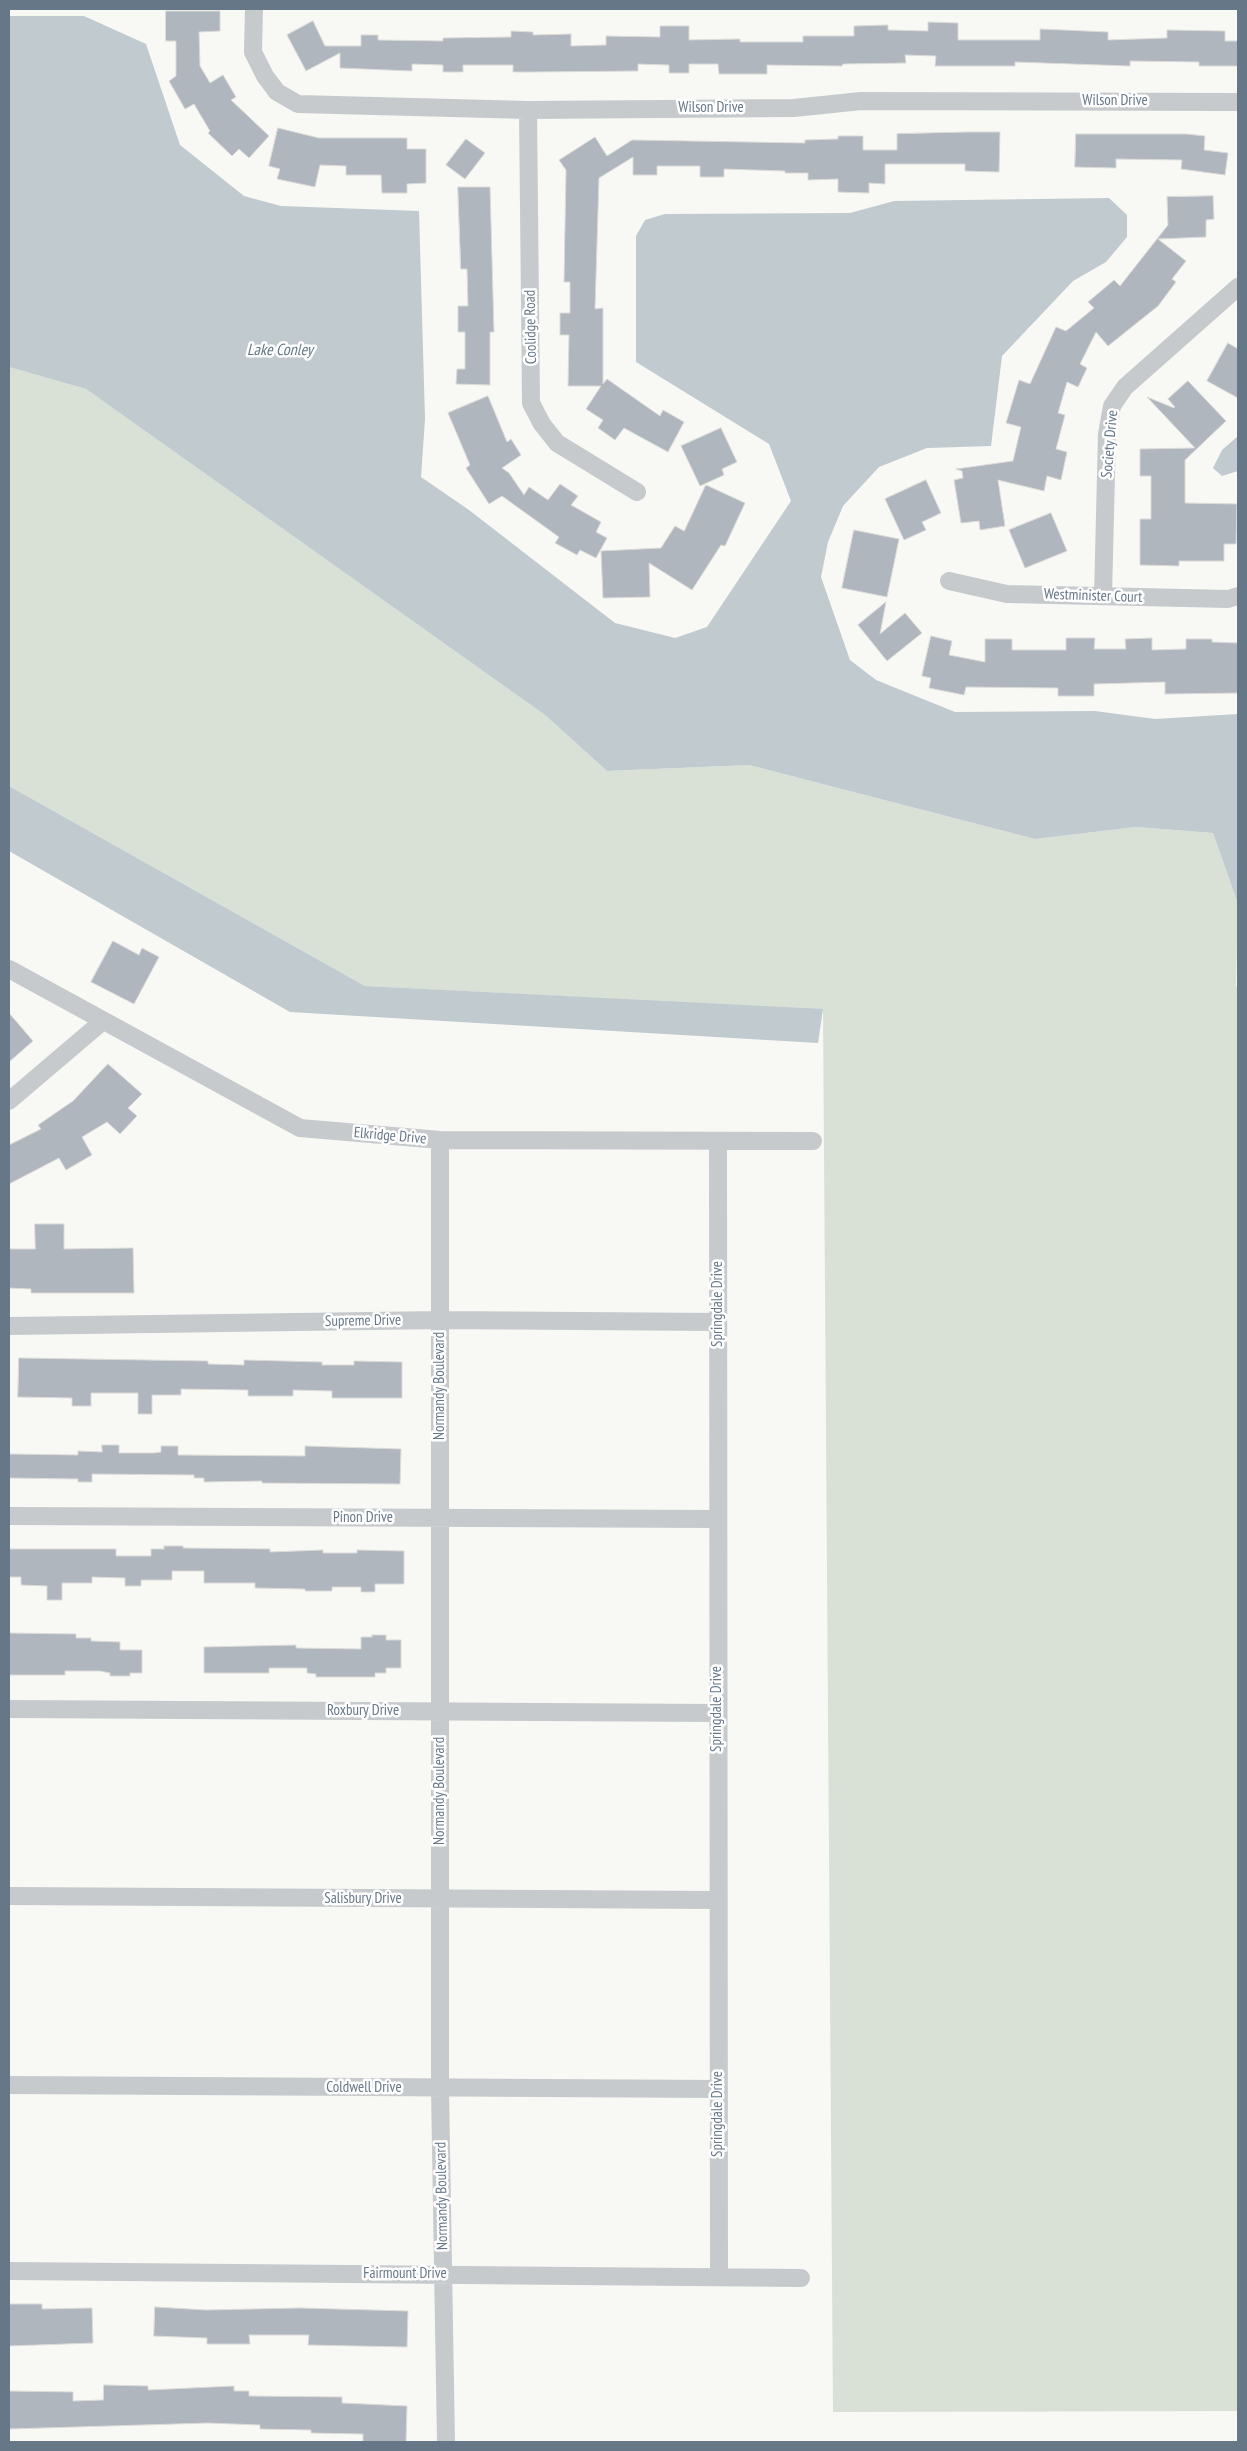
<!DOCTYPE html>
<html>
<head>
<meta charset="utf-8">
<style>
  body { margin:0 }
  #map { position:relative; width:1247px; height:2451px; overflow:hidden; background:#f8f8f5; font-family:"PT Sans Narrow",sans-serif }
  canvas { display:block }
  .frame { position:absolute; inset:0; border:10px solid #678; pointer-events:none }
</style>
</head>
<body>
<div id="map">
<canvas width="1247" height="2451"></canvas>
<div class="frame"></div>
</div>
<script>
const ctx = document.querySelector('canvas').getContext('2d');
ctx.lineJoin = 'round';
function fillPath(path, color) { ctx.fillStyle = color; ctx.fill(path, 'evenodd'); }
function strokePath(path, color, width, dash) { ctx.strokeStyle = color; ctx.lineWidth = width; ctx.lineCap = dash ? 'butt' : 'round'; ctx.setLineDash(dash || []); ctx.stroke(path); }
function write(font, color, halo, rows, align = 'center') {
  ctx.font = font + ' "PT Sans Narrow",sans-serif'; ctx.lineWidth = 5; ctx.setLineDash([]); ctx.textBaseline = 'middle'; ctx.strokeStyle = halo; ctx.fillStyle = color; for (const [text, x, y, turn = 0] of rows) {
    ctx.save(); ctx.translate(x, y); ctx.rotate((+turn || 0) * Math.PI / 180); ctx.textAlign = isNaN(turn) ? turn : align; if (halo) ctx.strokeText(text, 0, 0); ctx.fillText(text, 0, 0); ctx.restore();
  }
}
const green = new Path2D(`
  M9,367L86,389L545,715L607,771L749,765L1035,839L1136,827L1213,833L1238,904L1236,986L1238,988V2411L833,2412L823,1010L365,986L9,786Z`);
const water = new Path2D(`
  M9,16H84L146,44L180,145L244,196L281,206L419,211L425,419L421,477L469,510L615,623L675,638L707,627L791,501L769,444L636,362V236L645,220L665,214L850,213L894,201L1109,198L1127,215V237L1106,262L1073,281L1002,356L991,446L927,448L879,467L843,506L828,542L821,577L850,660L876,680L955,712L1095,711L1155,719L1238,714V904L1213,833L1136,827L1035,839L749,765L607,771L545,715L86,389L9,367Z
  M1238,436V471L1222,476L1213,468L1222,450Z
  M9,786L365,986L823,1009L818,1043L290,1012L9,851Z`);
const building = new Path2D(`
  M166,11H220V31L199,32L200,66L210,83L223,75L236,97L231,100L269,136L249,158L239,149L232,156L208,133L210,131L194,104L185,109L169,81L176,76V41H166Z
  M313,21L325,46H361V35H378V40L443,41V38L511,37V31L533,32V35L571,34V46L606,45V36L660,37V26H689V40L740,39V42H803V36H854V26L888,25V30L928,31V22L958,23V40H1040V29L1108,32V40L1167,38V30L1225,31V41H1238V66H1199V62L1130,61V66L1015,62V66H935L936,56L905,55L906,63L843,64L842,66L767,65V74H719L718,64H689V73H669V65L638,64V71L532,72H513V65H463V72H443V65L412,64V71L340,68V53L306,71L287,35Z
  M278,128L319,138H407V149H426V183L407,184V193H382L381,175H346V166L320,165L315,187L277,179L280,169L269,166Z
  M966,132H1000L999,172L965,171V164H885V184L869,183V193L838,192V179L808,180V173H785V171L724,169V177H700V166H657V175H633V157L599,178L595,309L603,308V384L607,379L660,416L663,410L684,422L668,452L624,428L615,440L598,428L603,420L586,409L601,386H568L569,335H560V313H570V282H564L566,170L559,160L595,137L607,156L632,140L805,143V140L838,139V136H863V150H897V134Z
  M1076,134H1186L1205,136L1204,150L1228,153L1225,175L1181,169L1182,160L1116,159V168L1075,167Z
  M466,139L485,153L465,179L446,165Z
  M458,187H490L494,332H490V385L456,384L457,369H465V332H458V306H468L467,269H461Z
  M1213,196L1214,219L1206,220V237L1158,239L1186,261L1172,279L1176,282L1158,306L1108,346L1096,332L1080,364L1087,368L1078,387L1067,382L1058,413L1065,415L1056,449L1067,452L1061,480L1047,476L1044,491L998,480L1005,526L980,530L979,521L961,523L954,480L963,478L962,471L956,469L1013,461L1021,427L1006,423L1019,380L1030,384L1056,327L1066,331L1094,308L1088,302L1114,280L1120,286L1168,225L1167,197Z
  M1228,343L1238,349V398L1207,381Z
  M1188,381L1226,421L1185,460V503L1237,504L1236,544H1224V561H1179V566L1140,565V519H1151V476H1140V449L1195,448L1147,397L1174,408L1175,407L1168,399Z
  M488,396L507,442L511,439L521,455L502,468L509,473L524,495L529,487L548,500L560,484L578,496L571,505L601,522L596,532L607,538L596,558L580,550L577,555L555,543L559,537L502,496L489,504L466,468L470,465L448,413Z
  M721,428L737,462L722,469L724,475L700,486L681,446Z
  M926,480L941,513L922,522L926,530L904,540L885,499Z
  M706,485L745,503L725,546L721,545L692,590L649,563L650,597L603,598L601,551L661,548L675,526L684,531Z
  M1051,513L1067,551L1025,568L1009,530Z
  M854,530L899,539L887,597L842,588Z
  M886,602L880,634L905,613L922,633L887,661L858,625Z
  M931,636L952,641L949,655L985,662V639H1012V650H1066V638H1095L1094,649H1126L1125,639L1152,638V650L1186,649V639H1212V642L1238,643V693L1165,694V682L1094,684V696H1058V688L966,687L964,695L929,688L931,678L922,676Z
  M113,941L139,955L142,948L159,957L134,1004L91,982Z
  M9,1013L33,1041L9,1062Z
  M108,1064L142,1094L128,1108L137,1116L120,1134L107,1122L82,1137L92,1155L66,1170L59,1158L9,1184V1145L41,1129L38,1125L73,1101Z
  M35,1224H64V1249L133,1248L134,1293H31V1289L9,1288V1249H35Z
  M19,1358L208,1361V1364L244,1365V1360L322,1362V1365H354V1361L402,1362V1398H332V1391L293,1390V1396H248V1390L181,1389V1395H152V1414H138V1393H91V1406H72V1398L18,1397Z
  M102,1445H119V1453H154L161,1452V1446H178V1455L305,1456V1446L401,1449L400,1484L262,1483V1481L204,1482V1478H194V1475L92,1474V1482H78V1479L9,1478V1454L78,1455V1451L102,1452Z
  M164,1546H183V1548L270,1549V1552L323,1550V1553H357V1550L404,1551V1584H375V1592H361V1587H332V1591H305V1589L255,1588V1583H204V1571H172V1580H141V1586H125V1578L92,1577V1583H62V1600H47V1586L21,1585V1577H9V1549H116V1556H151V1549H164Z
  M9,1633L76,1634V1638H91V1641L120,1642V1650H142V1673H130V1676H110V1673L100,1671H65V1675H9Z
  M372,1635H386V1640H401V1668H386V1673H375V1677H316V1674L307,1673V1668H269V1673H204V1647L296,1645V1648L361,1649V1637H372Z
  M9,2304H42V2309L92,2308L93,2343L9,2346Z
  M155,2307L206,2310L300,2308L408,2311L407,2347L308,2345L309,2335H249L250,2344H207V2338L154,2336Z
  M104,2385L148,2386V2390L234,2386V2391H249V2396L342,2397V2403L407,2406L406,2442H363V2434L311,2433V2430L260,2429V2425L208,2423L9,2429V2391L73,2392V2401L103,2400Z`);
const street = new Path2D(`
  M254,9L253,52L265,76L277,92L298,104L528,110L794,108L861,101L1238,102
  M528,110L531,403L542,424L557,443L637,492
  M949,581L1007,594L1228,599L1238,596
  M1103,596L1107,434L1112,406L1125,387L1238,287
  M9,969L300,1128L440,1140L813,1141
  M9,1101L103,1021
  M440,1140V2089L446,2442
  M718,1141L719,2277
  M9,1326L441,1320L718,1322
  M9,1516L717,1519
  M9,1709L717,1713
  M9,1896L718,1900
  M9,2085L719,2089
  M9,2271L801,2278`);
const streetNames = [
  ["Wilson Drive",1115,101],
  ["Wilson Drive",711,108],
  ["Coolidge Road",531,327,-91],
  ["Society Drive",1110,444,-85],
  ["Westminister Court",1093,596,2],
  ["Elkridge Drive",390,1136,5],
  ["Springdale Drive",718,1304,-90],
  ["Supreme Drive",363,1321,-1],
  ["Normandy Boulevard",440,1386,-90],
  ["Pinon Drive",363,1518],
  ["Springdale Drive",717,1709,-90],
  ["Roxbury Drive",363,1711],
  ["Normandy Boulevard",440,1791,-90],
  ["Salisbury Drive",363,1899],
  ["Coldwell Drive",364,2088],
  ["Springdale Drive",718,2114,-90],
  ["Normandy Boulevard",442,2196,-91],
  ["Fairmount Drive",405,2274]
];
const waterNames = [
  ["Lake Conley",280,350]
];
fillPath(green, '#d9e0d6');
fillPath(water, '#c0cacf');
fillPath(building, '#afb6bd');
strokePath(building, '#dadad8', 1);
strokePath(street, '#c6cacd', 18);
write('15px', '#678', '#fff', streetNames);
write('italic 16px', '#627983', '#fff', waterNames);
</script>
</body>
</html>
